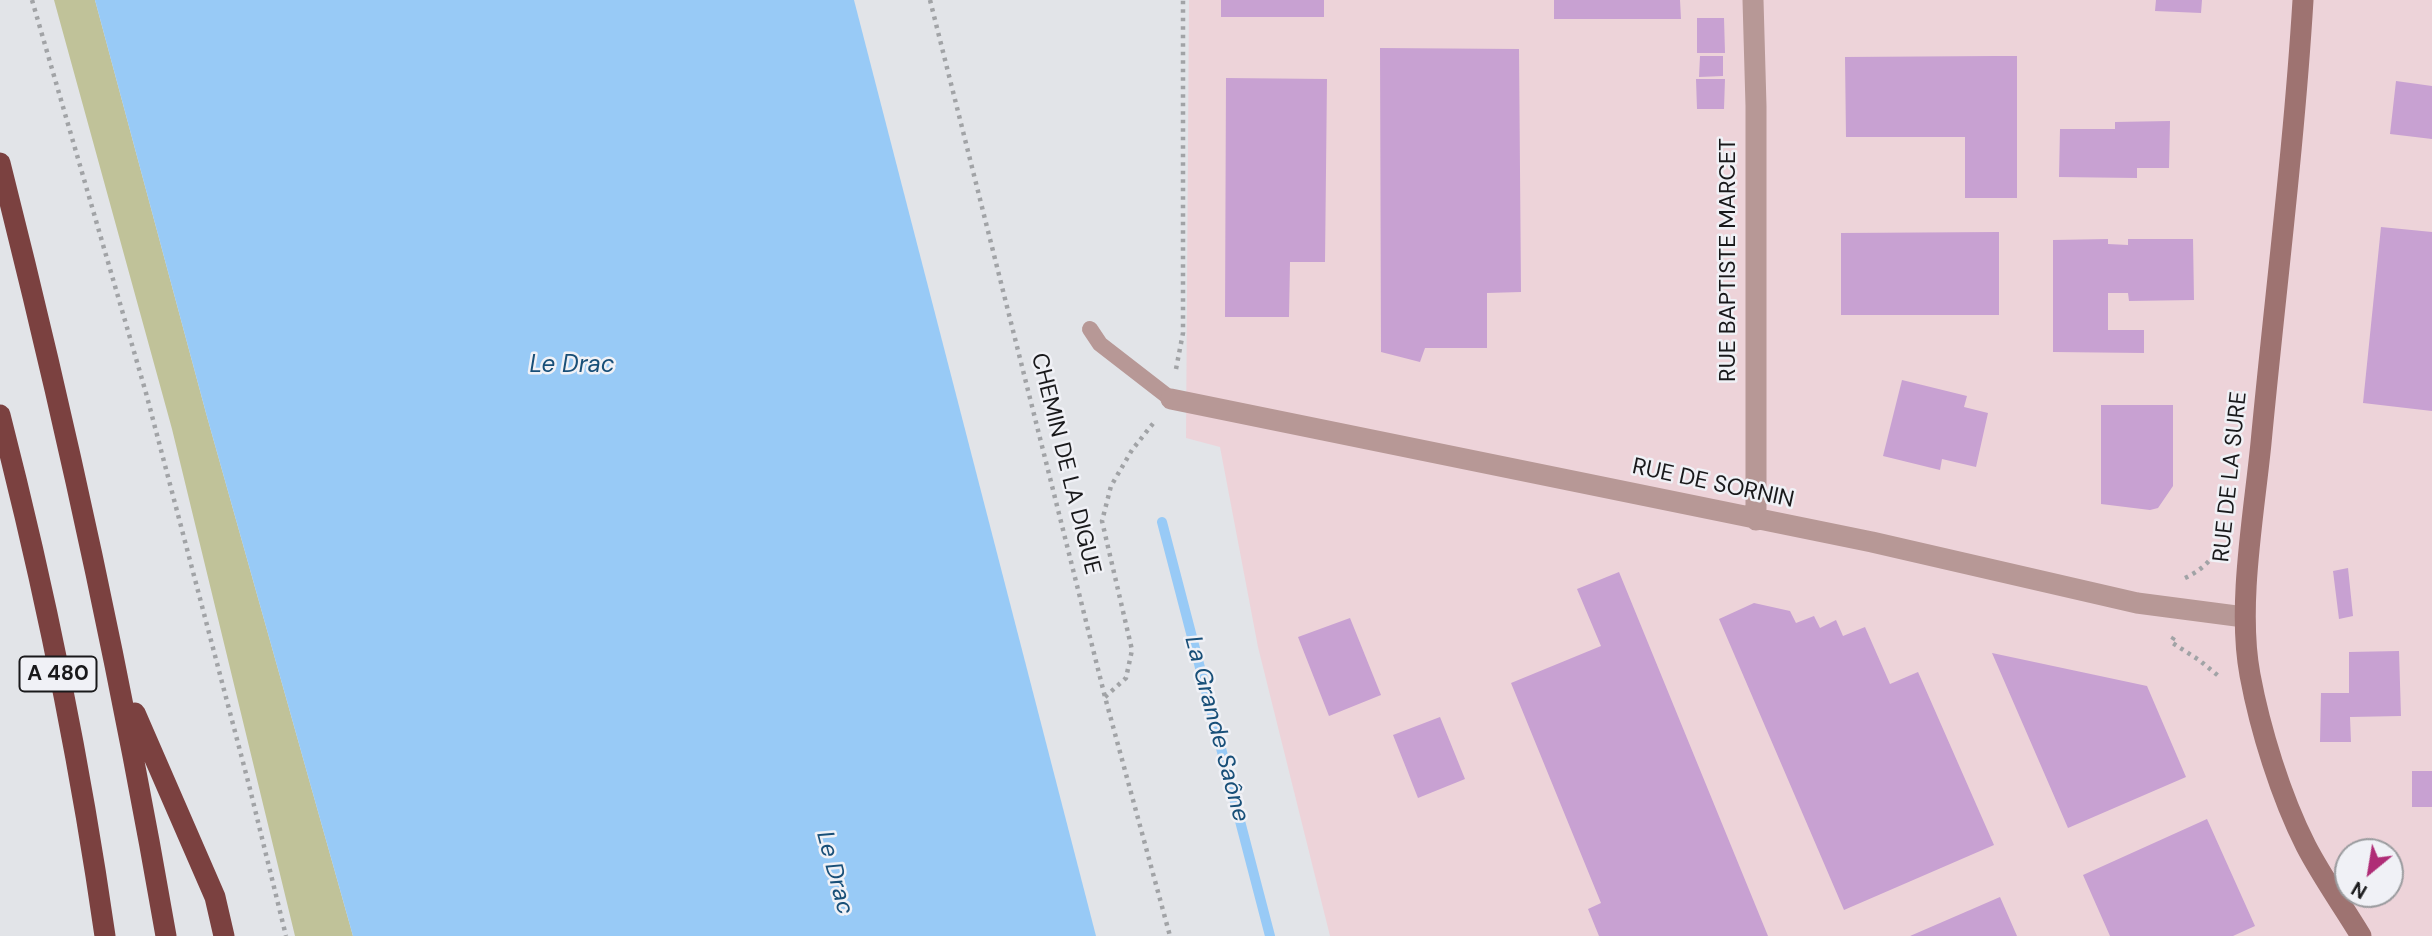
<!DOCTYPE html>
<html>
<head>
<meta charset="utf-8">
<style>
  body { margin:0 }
  #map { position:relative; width:2432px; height:936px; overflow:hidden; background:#e2e4e8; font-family:"DM Sans",sans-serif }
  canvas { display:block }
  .north { position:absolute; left:2334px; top:838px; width:70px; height:70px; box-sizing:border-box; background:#f0f1f6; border:2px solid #9a9b9e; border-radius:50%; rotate:210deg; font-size:19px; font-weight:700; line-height:28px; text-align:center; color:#19191b }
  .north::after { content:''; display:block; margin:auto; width:24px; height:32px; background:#af2c76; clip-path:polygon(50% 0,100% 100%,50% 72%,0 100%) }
</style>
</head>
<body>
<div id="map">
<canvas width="2432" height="936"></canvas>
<div class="north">N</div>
</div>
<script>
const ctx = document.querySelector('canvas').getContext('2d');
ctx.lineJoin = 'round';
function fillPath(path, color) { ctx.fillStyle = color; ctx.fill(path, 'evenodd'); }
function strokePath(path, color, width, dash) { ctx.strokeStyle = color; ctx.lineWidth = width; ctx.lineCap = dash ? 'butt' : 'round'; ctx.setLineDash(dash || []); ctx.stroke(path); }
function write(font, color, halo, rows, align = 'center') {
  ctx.font = font + ' "DM Sans",sans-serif'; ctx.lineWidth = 5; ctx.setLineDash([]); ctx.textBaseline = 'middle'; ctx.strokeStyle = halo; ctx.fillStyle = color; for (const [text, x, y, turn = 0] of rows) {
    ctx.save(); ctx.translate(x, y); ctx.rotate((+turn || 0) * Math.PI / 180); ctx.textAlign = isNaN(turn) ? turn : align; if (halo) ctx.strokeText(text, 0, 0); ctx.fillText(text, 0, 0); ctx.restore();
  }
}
const industrial = new Path2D(`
  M1189,0H2432V936H1330L1258,647L1220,447L1186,438ZM2348,852H2390V894H2348Z`);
const green = new Path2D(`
  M54,0H95L206,413L353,936H295L172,429Z`);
const water = new Path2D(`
  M95,0H854L1096,936H353L206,413Z`);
const stream = new Path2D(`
  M1162,522L1270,936`);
const building = new Path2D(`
  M1221,0H1324V17H1221Z
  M1554,0H1680L1681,19H1554Z
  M2156,0H2202L2201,13L2155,11Z
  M1697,18H1724L1725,53H1697Z
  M1380,48L1519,49L1521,292L1487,293V348H1425L1420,362L1381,352Z
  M1700,56H1723V76L1699,77Z
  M1994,56H2017V198H1965V137H1846L1845,57Z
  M1226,78L1327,79L1325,262H1290L1289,317H1225Z
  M1696,79H1725L1724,109H1697Z
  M2396,81L2432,86V139L2390,134Z
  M2170,121L2169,168H2137V178L2059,177L2060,129H2115V122Z
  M2381,227L2432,232V411L2363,403Z
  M1999,232V315H1841V233Z
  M2108,239V244L2128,245V239H2193L2194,300L2129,301L2128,293H2108V330H2144V353L2053,352V240Z
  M1902,380L1967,396L1964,407L1988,413L1976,467L1942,459L1940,470L1883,456Z
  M2101,405H2173V486L2158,508L2150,510L2101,504Z
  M2348,568L2353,616L2339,619L2333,571Z
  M1619,572L1768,936H1599L1588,909L1601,903L1511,683L1601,646L1577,589Z
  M1754,603L1790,611L1796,623L1814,616L1820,628L1836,620L1843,636L1865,627L1890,684L1918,672L1994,845L1844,910L1719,619Z
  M1350,618L1381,695L1329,716L1298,637Z
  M2399,651L2401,716L2350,717L2351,742H2320L2321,693H2349V652Z
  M1992,653L2147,686L2186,777L2068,828Z
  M1440,717L1465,779L1418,798L1393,735Z
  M2412,771H2432V807H2412Z
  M2207,819L2255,926L2233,936H2110L2083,875Z
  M2000,897L2017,936H1910Z`);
const path = new Path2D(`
  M32,0L146,393L249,785L286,936
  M930,0L1105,697L1170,936
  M1176,369L1183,333V0
  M2185,578C2198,572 2209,563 2218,550
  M2174,637L2171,642L2199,660L2221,678
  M1105,697L1126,678L1132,650L1102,521L1111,486L1132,450L1155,421`);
const lane = new Path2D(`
  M1090,329L1100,344L1171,399`);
const street = new Path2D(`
  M1753,0L1756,106V520
  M1171,399L1872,542L2137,603L2244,617`);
const secondary = new Path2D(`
  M2303,0C2294,148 2275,295 2261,443C2254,514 2237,606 2250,675C2260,729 2281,797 2306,846C2322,877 2343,906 2361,936`);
const highway = new Path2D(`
  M0,163C65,419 121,676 166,936
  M0,415C44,586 80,761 105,936
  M135,713L215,897L224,936`);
const shields = [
  [58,674,77]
];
const shieldNames = [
  ["A 480",58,674]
];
const streetNames = [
  ["RUE BAPTISTE MARCET",1729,260,-90],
  ["CHEMIN DE LA DIGUE",1065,464,76],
  ["RUE DE LA SURE",2231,477,-84],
  ["RUE DE SORNIN",1713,484,12]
];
const waterNames = [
  ["Le Drac",572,366],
  ["La Grande Saône",1216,729,75],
  ["Le Drac",834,873,75]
];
fillPath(industrial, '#edd3d9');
fillPath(green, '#c0c299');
fillPath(water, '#98caf6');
strokePath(stream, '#98caf6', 10);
fillPath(building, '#c8a1d2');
strokePath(path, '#a1a3a6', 4.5, [3.5, 5]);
strokePath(lane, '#b79896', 16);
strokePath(street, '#b79896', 21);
strokePath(secondary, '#9e7371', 21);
strokePath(highway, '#7b4140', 21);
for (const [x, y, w] of shields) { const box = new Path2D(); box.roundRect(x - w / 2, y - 17.5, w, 35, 5); ctx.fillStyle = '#f0f1f6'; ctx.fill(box); strokePath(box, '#19191b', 2); }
write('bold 21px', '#19191b', null, shieldNames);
write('23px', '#19191b', '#f0f1f6', streetNames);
write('italic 24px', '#184f78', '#f0f1f6', waterNames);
</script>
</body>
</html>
